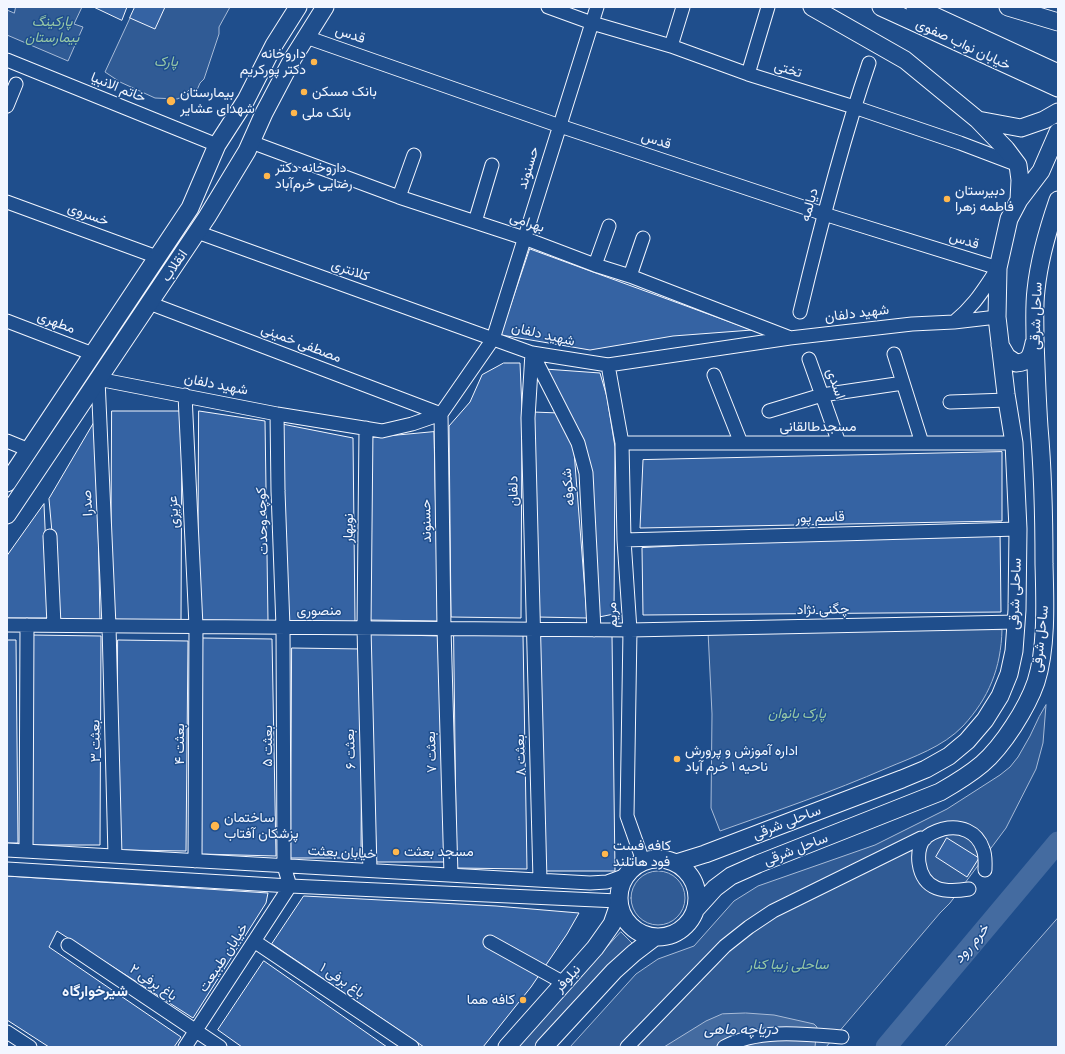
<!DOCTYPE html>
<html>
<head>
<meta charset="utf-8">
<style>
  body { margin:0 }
  #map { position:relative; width:1065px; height:1054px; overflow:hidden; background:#1f4e8c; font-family:"Source Serif 4",serif }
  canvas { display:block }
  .frame { position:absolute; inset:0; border:8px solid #f2f6ff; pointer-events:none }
</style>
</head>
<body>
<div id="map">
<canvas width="1065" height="1054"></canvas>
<div class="frame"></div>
</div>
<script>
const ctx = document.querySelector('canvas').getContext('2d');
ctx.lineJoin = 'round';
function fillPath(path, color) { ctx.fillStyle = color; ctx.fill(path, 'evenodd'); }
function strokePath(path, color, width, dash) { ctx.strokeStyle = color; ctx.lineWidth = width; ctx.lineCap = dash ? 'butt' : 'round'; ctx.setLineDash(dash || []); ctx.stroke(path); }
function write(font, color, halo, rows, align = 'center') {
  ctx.font = font + ' "Source Serif 4",Vazirmatn,serif'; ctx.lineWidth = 3; ctx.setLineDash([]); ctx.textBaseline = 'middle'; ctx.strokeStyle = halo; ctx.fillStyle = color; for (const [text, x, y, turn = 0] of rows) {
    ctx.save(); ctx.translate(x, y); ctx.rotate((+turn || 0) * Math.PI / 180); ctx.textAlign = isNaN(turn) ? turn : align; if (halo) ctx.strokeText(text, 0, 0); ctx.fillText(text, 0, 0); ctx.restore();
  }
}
const green = new Path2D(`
  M16,7H82L74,24L83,27L68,61L7,35V10L14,13Z
  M165,7H230L219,27V34L204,79L200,83L197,90L190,89L182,97L177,99L155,98L120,82L105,72L130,18Z
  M1002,630C1001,668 989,698 963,726C943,747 913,757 887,768C832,792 776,811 720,831L711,808L712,714L708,631Z
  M1046,705L1043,743L1036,769L1006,828L950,903L940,913L826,1047H570L636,974L658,959L694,946L734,901L758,886L875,845L947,809L1000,775L1010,767L1018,757L1030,736L1039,717Z
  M631 898a27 27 0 1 1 54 0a27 27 0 1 1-54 0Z
  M1058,918V1047H945Z
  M621,932L633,944L538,1047H516Z`);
const water = new Path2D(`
  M746,1013L774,1015L814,1024L817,1027L815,1047H664L706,1021L722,1014Z`);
const river = new Path2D(`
  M886,1047L1058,842`);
const building = new Path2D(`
  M94,7H127L122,20Z
  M135,7H165L155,29L130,18Z
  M530,249L752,330L673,336L590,350L501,335Z
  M504,363H520L522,409L521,618L451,617L449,426L470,402L482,375Z
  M545,369L600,373L607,397L615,447L614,614L599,617L589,466Z
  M112,411H182L181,621L111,620Z
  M199,411L265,421L268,621L198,620Z
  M533,412L559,413L574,451L587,618L537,617Z
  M96,419L100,620L60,621L49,499Z
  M282,424L353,438L355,622L285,621Z
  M434,432L438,621L368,620L370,438Z
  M1002,452V521L640,528L643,460Z
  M44,504L49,618H7V556Z
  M1000,529L1001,612L643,615L642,548Z
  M368,634L439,636L447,862H377Z
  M31,635L101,636L100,845H30Z
  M454,635H523L527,869L457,868Z
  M538,635H612L615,871H546Z
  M203,638L272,639L276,856L201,854Z
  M7,640H16L18,843H7Z
  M118,640L188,641L186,851L117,850Z
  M292,648L362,649L361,858H291Z
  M947,838L979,858L967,877L936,857Z
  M7,876L268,893L266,903L193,1018L57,931L49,947L181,1037L174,1047H49L7,1020Z
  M304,896L496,906L579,913L567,934L531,987L483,1047H424L272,944Z
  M264,961L387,1047H242L218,1030Z`);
const minor = new Path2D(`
  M548,7L592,23L671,46L748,74L854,107L960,143L1018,165
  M306,37L560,126L824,214L998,268C983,290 975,305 954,322
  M671,46L683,7
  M7,60L217,145
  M748,74L768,7
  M7,106L16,84
  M251,142L399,197L524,238L595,265L630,276L788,337
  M399,197L414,155
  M7,202L157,257
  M475,222L492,165
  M197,232L532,353L608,365L790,338L912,324L954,322L997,317
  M595,265L609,226
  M630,276L643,238
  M149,303L441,414L444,628L451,875
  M800,312C820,228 841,145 869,63
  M7,321L93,354
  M532,353L528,418L540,880
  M532,353L578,443L586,473L594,630
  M894,354L922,443
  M809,359L839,443
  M608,365L622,443L624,540L630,630L627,816L643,861
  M714,375L741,443
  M185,395L196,626L195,861
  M950,402L1007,400
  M769,411L822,395L903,383
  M366,428L364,628L370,870
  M7,441L29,450
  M622,443H1014
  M50,536L54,625
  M624,540L1018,529
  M7,625L630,630L1016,622
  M7,850L590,883L607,882L626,875
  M26,851L27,625
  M115,856L109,626L98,379L277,414L382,431L412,424L441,414L493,339L597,7
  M7,869L290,886L618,901
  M969,889C945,893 923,891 919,863C918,855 919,846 924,839C929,834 936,831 943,829C960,825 977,831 983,849C986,856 985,863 985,870
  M254,941L412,1047
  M490,942L564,983
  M68,945L220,1047
  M7,1032L30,1047
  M185,1047L290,886L284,866L283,627L278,491L277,414
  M627,1047L725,946L749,927L773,911L921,838L925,839
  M724,1047C758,1028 806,1034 842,1037`);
const major = new Path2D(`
  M812,7L905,60L978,120L1006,149L1018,165L1020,180L1019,200
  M881,7L1058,88
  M915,7L1058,73
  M1008,7L1058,22
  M978,120L1021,128L1044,120L1058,112
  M1000,345L1007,357L1016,363C1030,362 1031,356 1034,343
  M7,483L190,208L217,145L246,100L274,45L298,7
  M7,515L207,217L247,151L264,113L293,58L325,7
  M619 898a39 39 0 1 1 78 0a39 39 0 1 1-78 0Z
  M676,863L705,854L902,779L926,769L949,756L967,741L985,720L1000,696L1009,674L1014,651L1017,610L1018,529L1014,443L1006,394L997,317L998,268L1009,219L1019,200L1041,171L1058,132
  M696,909L715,888L731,876L758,864L940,792C954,784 969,775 982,764C1003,746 1027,708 1036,682C1047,648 1045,600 1044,564C1044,519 1043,473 1039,427C1037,397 1036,368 1035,338C1035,322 1034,306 1036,290C1039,260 1048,229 1058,200
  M507,1047L595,948L612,924L619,904
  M544,1047L614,971L634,953L655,937`);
const markers = [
  [314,62,4,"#ffb74d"],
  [304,92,4,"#ffb74d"],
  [171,101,5,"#ffb74d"],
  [294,113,4,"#ffb74d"],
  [267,176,4,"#ffb74d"],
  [947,199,4,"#ffb74d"],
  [677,759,4,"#ffb74d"],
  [215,826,5,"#ffb74d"],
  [396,852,4,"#ffb74d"],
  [605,854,4,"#ffb74d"],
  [523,1000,4,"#ffb74d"]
];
const parkNames = [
  ["پارکینگ",52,22],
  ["بیمارستان",52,38],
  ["پارک",166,62],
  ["پارک بانوان",797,714],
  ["ساحلی زیبا کنار",788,965]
];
const streetNames = [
  ["قدس",350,35,19],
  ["خیابان نواب صفوی",963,45,25],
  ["تختی",788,70,17],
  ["خاتم الانبیا",118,88,22],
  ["قدس",656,141,18],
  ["حسنوند",529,168,-73],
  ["دیالمه",810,205,-75],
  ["خسروی",88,215,20],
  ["بهرامی",527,223,19],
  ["قدس",964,241,18],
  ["انقلاب",175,266,-56],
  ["کلانتری",350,271,20],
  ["شهید دلفان",857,314,-7],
  ["ساحل شرقی",1037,316,-88],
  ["مطهری",56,323,21],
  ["شهید دلفان",543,335,13],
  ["مصطفی خمینی",301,344,21],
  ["اسدی",835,384,71],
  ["شهید دلفان",216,385,11],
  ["مسجدطالقانی",818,427],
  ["شکوفه",569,487,-96],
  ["دلفان",514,491,-91],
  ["صدرا",88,503,-93],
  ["عزیزی",174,512,-93],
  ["قاسم پور",820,518,-2],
  ["کوچه وحدت",263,521,-92],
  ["حسنوند",427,521,-91],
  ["نوبهار",349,528,-89],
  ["ساحلی شرقی",1016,594,-88],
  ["چگنی نژاد",823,610,-1],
  ["منصوری",319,611],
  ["مریم",613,615,-93],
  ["ساحل شرقی",1041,639,-84],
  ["بعثت ۳",96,741,-91],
  ["بعثت ۴",180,744,-90],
  ["بعثت ۵",268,746,-90],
  ["بعثت ۶",351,749,-92],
  ["بعثت ۷",432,752,-92],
  ["بعثت ۸",521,755,-92],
  ["ساحلی شرقی",787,823,-21],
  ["ساحل شرقی",796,850,-21],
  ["خیابان بعثت",342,853,3],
  ["خیابان طبیعت",224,958,-57],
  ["نیلوفر",568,979,-48],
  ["باغ برفی ۱",342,981,34],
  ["باغ برفی ۲",153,983,34]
];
const poiNames = [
  ["داروخانه",306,54,"right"],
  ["دکتر پورکریم",306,70,"right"],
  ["بانک مسکن",312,92],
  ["بیمارستان",180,93],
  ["شهدای عشایر",180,109],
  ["بانک ملی",302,113],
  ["داروخانه دکتر",275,168],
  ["رضایی خرم‌آباد",275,184],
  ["دبیرستان",955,191],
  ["فاطمه زهرا",955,207],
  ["اداره آموزش و پرورش",685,751],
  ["ناحیه ۱ خرم آباد",685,767],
  ["ساختمان",224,818],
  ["پزشکان آفتاب",224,834],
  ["کافه فست",613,846],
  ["فود هاتلند",613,862],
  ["مسجد بعثت",404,852],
  ["کافه هما",515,1000,"right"]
];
const waterNames = [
  ["خرم رود",972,944,-50],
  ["دریاچه ماهی",741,1030]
];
const neighbourhoodNames = [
  ["شیرخوارگاه",95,992]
];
fillPath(green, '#305b95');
strokePath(green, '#a8bbd7', 1);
fillPath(water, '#446ba0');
strokePath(water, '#a8bbd7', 1);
strokePath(river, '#446ba0', 21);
fillPath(building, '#3563a3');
strokePath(building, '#f2f6ff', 1);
strokePath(minor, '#f2f6ff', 15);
strokePath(major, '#f2f6ff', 19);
strokePath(minor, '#1f4e8c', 13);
strokePath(major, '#1f4e8c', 17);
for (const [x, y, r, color] of markers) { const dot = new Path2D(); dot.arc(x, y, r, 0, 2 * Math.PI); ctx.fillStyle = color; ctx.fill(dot); strokePath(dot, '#1f4e8c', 1.5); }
write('italic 14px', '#97c8a6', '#1f4e8c', parkNames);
write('14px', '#f2f6ff', '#1f4e8c', streetNames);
write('14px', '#f2f6ff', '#1f4e8c', poiNames, 'left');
write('italic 15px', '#f2f6ff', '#1f4e8c', waterNames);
write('bold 15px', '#f2f6ff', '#1f4e8c', neighbourhoodNames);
</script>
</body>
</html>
